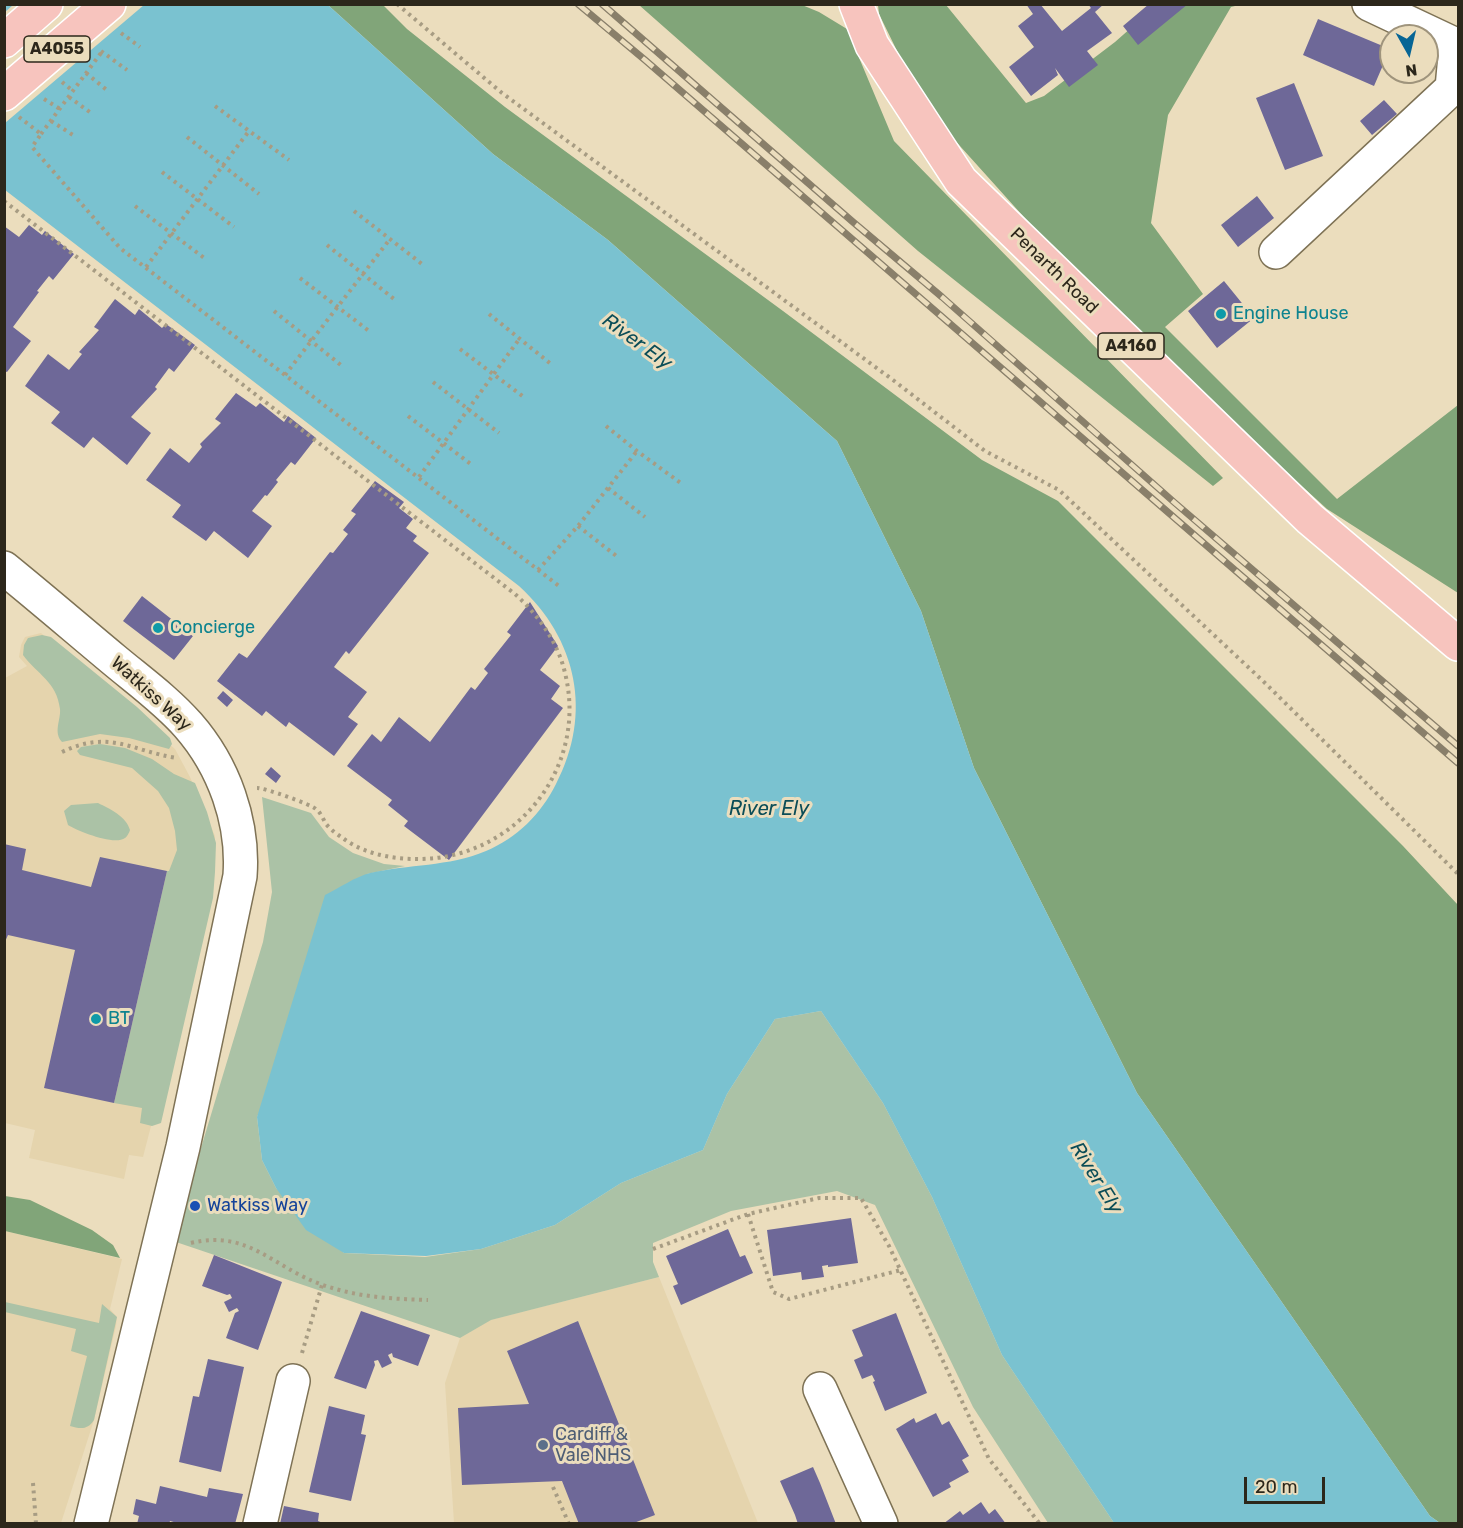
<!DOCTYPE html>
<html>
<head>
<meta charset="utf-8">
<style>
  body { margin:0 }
  #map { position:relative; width:1463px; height:1528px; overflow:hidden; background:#ebddbd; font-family:Rubik,sans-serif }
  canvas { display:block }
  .frame { position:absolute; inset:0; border:6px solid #2c271b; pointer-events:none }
  .north { position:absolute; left:1379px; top:24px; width:60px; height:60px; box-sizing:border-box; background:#ebddbd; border:2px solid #9f947c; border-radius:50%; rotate:172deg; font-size:16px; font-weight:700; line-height:24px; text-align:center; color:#2c271b }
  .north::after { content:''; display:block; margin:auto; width:21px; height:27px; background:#076595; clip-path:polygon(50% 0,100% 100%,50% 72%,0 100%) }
  .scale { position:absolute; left:1244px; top:1477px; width:81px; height:27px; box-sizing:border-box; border:3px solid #2c271b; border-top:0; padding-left:8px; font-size:18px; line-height:21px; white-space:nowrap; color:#2c271b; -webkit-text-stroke:4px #ebddbd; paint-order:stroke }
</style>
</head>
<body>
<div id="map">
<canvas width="1463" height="1528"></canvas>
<div class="frame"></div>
<div class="north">N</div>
<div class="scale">20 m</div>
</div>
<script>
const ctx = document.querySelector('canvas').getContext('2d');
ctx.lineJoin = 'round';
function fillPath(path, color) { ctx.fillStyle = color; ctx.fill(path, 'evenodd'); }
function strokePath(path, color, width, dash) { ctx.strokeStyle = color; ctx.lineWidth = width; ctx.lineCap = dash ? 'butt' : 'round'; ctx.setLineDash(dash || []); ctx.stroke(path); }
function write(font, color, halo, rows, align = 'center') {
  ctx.font = font + ' Rubik,sans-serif'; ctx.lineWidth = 6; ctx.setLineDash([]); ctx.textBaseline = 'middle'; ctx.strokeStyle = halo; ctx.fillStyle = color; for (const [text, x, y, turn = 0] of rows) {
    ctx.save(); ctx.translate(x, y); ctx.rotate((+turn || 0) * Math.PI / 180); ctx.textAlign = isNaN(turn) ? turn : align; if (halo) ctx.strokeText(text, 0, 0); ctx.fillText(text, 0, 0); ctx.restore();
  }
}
const built = new Path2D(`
  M41,633L175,749L190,777L215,836L213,887L143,1157L129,1155L124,1179L29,1158L35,1130L5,1123V678L27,666L19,657L21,645L25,637Z
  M5,1231L122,1259L110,1309L117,1317L116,1326L94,1420L61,1523L5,1524Z
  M659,1277L758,1523H454L445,1383L460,1338L490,1320Z`);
const green = new Path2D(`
  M42,635L51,637L137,707L170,738L172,744L169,749L129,738L100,734L62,742C53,732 61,720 60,709C57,682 37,674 23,655L24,645L28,638Z
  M100,744L125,748L152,759L174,774L195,783L207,812L216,843L215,872L213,898L161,1123L152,1126L140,1123L142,1108L114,1103L167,871H169L177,850L175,831L169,808L158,791L132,768L80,755L77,751L81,747Z
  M262,797L311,813L329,837L353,853L384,864L405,866L367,874L257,1117L262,1160L276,1188L344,1253L425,1257L481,1249L555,1225L621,1183L703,1150L727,1094L775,1019L821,1011L883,1103L932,1197L1002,1355L1114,1523H1048L973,1407L875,1205L837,1191L731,1211L653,1243V1262L659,1277L491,1320L460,1338L173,1241L263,942L272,892Z
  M98,803C110,809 126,816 130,830C129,833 127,837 125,838C114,846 78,831 68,825L64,811L71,805Z
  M5,1302L99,1323L102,1304L117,1317L94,1420C88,1430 80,1429 70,1426L87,1356L71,1351L76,1329L5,1312Z`);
const forest = new Path2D(`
  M328,5H383L407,29L505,107L783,311L982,460L1058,501L1403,846L1458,905V1523H1440L1430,1516L1137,1093L974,768L921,611L837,441L608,240L493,154Z
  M639,5H802L819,12L847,29L894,141L1223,478L1213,486L918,251Z
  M878,5H946L1026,103L1044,96L1115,42L1157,5H1239L1231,7L1168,115L1151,223L1203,294L1165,327L1337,499L1458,405V593L1327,509L1103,305L924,106L879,14Z
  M5,1196L30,1200L92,1230L113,1245L120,1258L5,1231Z`);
const water = new Path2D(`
  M4,5H328L493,154L608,240L837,441L921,611L974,768L1137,1093L1430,1516L1440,1523H1114L1002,1355L932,1197L883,1103L821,1011L775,1019L727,1094L703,1150L621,1183L555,1225L481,1249L426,1256L344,1253L306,1230L276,1188L262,1160L257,1117L325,895C339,888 355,877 370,873C409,864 448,867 486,851C517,838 541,814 556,784C593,713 577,639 519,586L5,190Z`);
const pier = new Path2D(`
  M13,5H144L5,123V12Z`);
const building = new Path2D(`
  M1026,4H1040L1062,31L1091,8L1088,4H1104L1095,12L1112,33L1087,51L1098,65L1069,87L1055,68L1058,75L1031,96L1009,67L1034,47L1018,26L1033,14Z
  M1149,4H1188L1138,45L1123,26Z
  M1318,19L1390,49L1374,86L1303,55Z
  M1294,83L1323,156L1285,170L1256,98Z
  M1384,100L1397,114L1372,135L1360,121Z
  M1257,196L1274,218L1238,247L1221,225Z
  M29,225L42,235L45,231L74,254L53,280L49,276L37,291L39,292L13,327L31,341L7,372L4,371V226L19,237Z
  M1224,281L1254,318L1217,348L1188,311Z
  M115,299L135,315L139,309L162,328L166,324L195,345L174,372L169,368L155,387L157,389L131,417L151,433L127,465L93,437L84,448L51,423L60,412L25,386L48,354L69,370L82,354L79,352L99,330L94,327Z
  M236,393L256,407L260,403L284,422L288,416L316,438L295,465L291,462L276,480L278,482L267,496L265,495L252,511L272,526L248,558L214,531L206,541L172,517L181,505L146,480L170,448L189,463L202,447L200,444L221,423L215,419Z
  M375,481L404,502L399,508L413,519L406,528L417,536L413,541L429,553L349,654L346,651L334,667L367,692L348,717L358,724L334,756L289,722L286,727L266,711L262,716L217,681L239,653L247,658L330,552L333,553L348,534L343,530L356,514L351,511Z
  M142,596L193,636L174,660L123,621Z
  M530,602L558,646L540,670L560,686L551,699L563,708L449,860L404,826L408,821L388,805L392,800L347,766L372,734L381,742L399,717L430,742L471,687L475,690L488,673L484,669L511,635L507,632Z
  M223,691L233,700L227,707L217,698Z
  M271,767L281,776L276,783L265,774Z
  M4,844L26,849L22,870L91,887L100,857L167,871L114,1103L44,1088L75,950L8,935L4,944Z
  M851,1218L858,1263L828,1267V1265L822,1266L824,1277L802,1280L801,1272L773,1276L767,1230Z
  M728,1229L740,1257L745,1255L753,1273L681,1305L673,1286L678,1284L666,1256Z
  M214,1255L282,1282L258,1350L226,1338L235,1313L239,1311L237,1308L229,1312L224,1302L232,1298L230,1294L227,1295L202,1286Z
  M361,1311L430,1335L418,1366L393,1357L392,1353L388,1355L392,1363L382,1368L378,1360L374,1361L375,1365L366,1389L334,1378Z
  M896,1313L927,1393L885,1411L873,1382L875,1381L872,1375L862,1379L854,1360L863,1356L852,1330Z
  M578,1321L655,1515L631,1524H579L562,1481L462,1485L458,1408L529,1404L507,1351Z
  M208,1359L244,1367L221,1472L179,1462L193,1396L199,1397Z
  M329,1406L365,1415L361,1434L366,1435L351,1501L309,1492Z
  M936,1413L942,1425L949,1421L969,1456L962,1460L969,1472L949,1483L951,1487L933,1497L896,1429L914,1418L916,1423Z
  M813,1467L820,1483L836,1524H798L795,1515L780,1481Z
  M160,1486L207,1497L209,1488L243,1494L235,1524H181L170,1521L169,1524H137L139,1516L133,1514L136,1499L156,1504Z
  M981,1502L989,1514L995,1509L1006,1524H943L960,1511L963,1515Z
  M284,1506L319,1513L318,1521L325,1524H280Z`);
const path = new Path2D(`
  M397,4L502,93L893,380L985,451L1059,490L1263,681L1458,874
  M121,33L140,47
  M101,51L127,70
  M86,73L108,91
  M62,82L73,91
  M69,97L91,113
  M44,99L60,109
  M215,106L289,160
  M19,117L41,134L32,147L120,248L559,586
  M51,121L73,135
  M41,134L101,53
  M187,137L259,194
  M162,172L234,227
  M4,201L515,594C538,615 558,642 565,673C589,769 514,860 417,859C392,859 365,854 344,839C338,835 331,830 326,824C323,819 321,813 316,809C310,804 265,788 257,788
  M135,206L207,260
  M354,211L422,264
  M327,245L394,299
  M146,267L249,131
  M300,278L369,331
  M274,311L342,366
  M489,314L551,364
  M460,349L525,398
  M285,375L390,239
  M433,382L499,433
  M408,416L472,465
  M606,426L637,451L682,484
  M419,477L520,338
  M608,488L645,517
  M578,526L619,558
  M538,570L578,526L637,451
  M62,752C110,729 131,751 177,758
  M748,1214L773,1292L789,1299L901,1270
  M191,1243C249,1229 273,1268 323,1285C357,1297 391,1299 428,1300
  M653,1249L748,1214L819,1198H861L889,1246L989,1459L1040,1524
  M302,1353L322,1285
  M33,1483L36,1524
  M553,1487L569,1524`);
const minor = new Path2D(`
  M1369,4L1458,46
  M1276,252L1452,88L1456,45
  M4,568C41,598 77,629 113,659C138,680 166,700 188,725C224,766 244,822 240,876L183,1147L91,1524
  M820,1389L881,1524
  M260,1524L293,1381`);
const major = new Path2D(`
  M856,4L872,45L961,181L1310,519L1458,644
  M4,41L46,4
  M4,94L109,4`);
const rail = new Path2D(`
  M578,4L645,60L1458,763
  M602,4L853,222L942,297L1175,503L1458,746`);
const markers = [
  [1221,314,6,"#0f9aa8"],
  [158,628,6,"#0f9aa8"],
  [96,1019,6,"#0f9aa8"],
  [195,1206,6,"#1a4fb4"],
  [543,1445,6,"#5c6f8a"]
];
const shields = [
  [57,49,66],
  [1131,346,66]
];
const shieldNames = [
  ["A4055",57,49],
  ["A4160",1131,346]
];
const streetNames = [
  ["Penarth Road",1054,271,44],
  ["Watkiss Way",151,694,42]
];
const cultureNames = [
  ["Engine House",1233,314],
  ["Concierge",170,628],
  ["BT",108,1019]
];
const transitNames = [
  ["Watkiss Way",207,1206]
];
const serviceNames = [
  ["Cardiff &",555,1435],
  ["Vale NHS",555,1456]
];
const waterNames = [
  ["River Ely",637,342,36],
  ["River Ely",769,809],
  ["River Ely",1096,1178,58]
];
fillPath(built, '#e5d4ad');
fillPath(green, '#abc2a6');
fillPath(forest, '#81a579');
fillPath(water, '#7ac2d0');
fillPath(pier, '#ebddbd');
fillPath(building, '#6e6898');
strokePath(minor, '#7e7255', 36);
strokePath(major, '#fff', 36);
strokePath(path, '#a79c83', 4, [3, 4.5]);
strokePath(minor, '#fff', 33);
strokePath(major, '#f7c4be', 33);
strokePath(rail, '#897f6a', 7);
strokePath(rail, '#ebddbd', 4.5, [14]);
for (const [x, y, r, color] of markers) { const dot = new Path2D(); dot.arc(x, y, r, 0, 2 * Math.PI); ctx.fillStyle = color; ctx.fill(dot); strokePath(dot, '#ebddbd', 2); }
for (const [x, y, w] of shields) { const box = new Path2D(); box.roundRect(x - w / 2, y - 13, w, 26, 4.5); ctx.fillStyle = '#ebddbd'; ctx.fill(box); strokePath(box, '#2c271b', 1.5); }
write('bold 16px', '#2c271b', null, shieldNames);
write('18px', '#2c271b', '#ebddbd', streetNames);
write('18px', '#0d838f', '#ebddbd', cultureNames, 'left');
write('18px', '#164399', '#ebddbd', transitNames, 'left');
write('18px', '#4e5e75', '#ebddbd', serviceNames, 'left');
write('italic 20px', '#0b4d57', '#ebddbd', waterNames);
</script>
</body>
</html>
